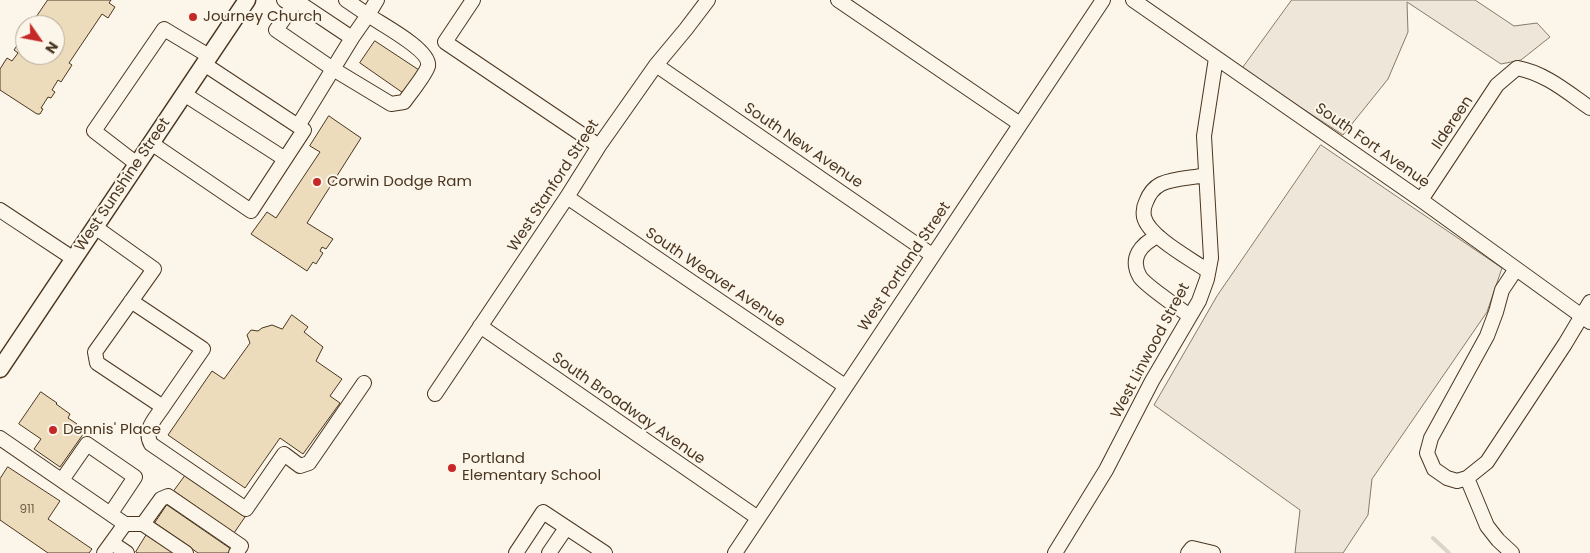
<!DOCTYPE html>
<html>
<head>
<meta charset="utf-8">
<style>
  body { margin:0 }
  #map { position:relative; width:1590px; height:553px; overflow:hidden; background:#fbf6e9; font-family:Poppins,sans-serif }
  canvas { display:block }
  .north { position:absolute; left:15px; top:15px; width:50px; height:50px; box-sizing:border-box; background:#fbf6e9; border:1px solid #b4a999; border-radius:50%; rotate:123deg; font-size:14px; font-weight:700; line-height:20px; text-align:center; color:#4a3520 }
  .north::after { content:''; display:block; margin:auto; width:18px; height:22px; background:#c62828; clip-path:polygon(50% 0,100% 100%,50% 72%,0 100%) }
</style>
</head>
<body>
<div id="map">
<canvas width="1590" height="553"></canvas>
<div class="north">N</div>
</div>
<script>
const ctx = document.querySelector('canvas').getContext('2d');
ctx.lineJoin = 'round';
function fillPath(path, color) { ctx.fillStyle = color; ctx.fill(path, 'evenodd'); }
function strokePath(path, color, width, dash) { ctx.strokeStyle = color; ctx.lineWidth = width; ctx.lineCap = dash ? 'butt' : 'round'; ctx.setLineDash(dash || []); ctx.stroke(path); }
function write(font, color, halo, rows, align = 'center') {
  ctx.font = font + ' Poppins,sans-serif'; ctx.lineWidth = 4; ctx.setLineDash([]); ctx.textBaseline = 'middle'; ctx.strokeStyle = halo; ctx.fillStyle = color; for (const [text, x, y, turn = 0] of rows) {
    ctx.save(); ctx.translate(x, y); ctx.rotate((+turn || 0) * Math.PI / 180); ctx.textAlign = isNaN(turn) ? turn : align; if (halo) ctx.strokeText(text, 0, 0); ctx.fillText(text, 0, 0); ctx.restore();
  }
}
const green = new Path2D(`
  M1292,0H1475L1514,26L1537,23L1550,37L1521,60L1501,64L1407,2L1408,32L1388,79L1343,135L1242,69Z
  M1321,145L1502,268L1487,312L1372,479L1368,515L1343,553H1295L1300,510L1154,405L1217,296Z`);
const stream = new Path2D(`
  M1433,538L1449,553`);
const building = new Path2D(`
  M48,0H111L109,3L115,7L108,18L102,14L69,63L72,65L61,82L58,80L52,90L55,92L51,98L48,97L41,108L43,109L40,114H37L0,90V69L7,58L12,61L18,53L14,50L25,34V55H55V25H31Z
  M375,41L422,72L406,95L360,63Z
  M329,116L361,138L307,223L333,239L326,249L322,247L320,251L323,253L316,264L313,262L307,271L251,234L267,212L276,218L320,152L310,146Z
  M292,315L308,327L304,332L323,347L316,361L342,379L330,396L340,403L303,454L280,438L245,488L168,435L212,371L224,379L250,343L247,335L251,330L258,331L262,328L272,325L282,329Z
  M41,392L57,403L56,404L70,414L68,418L77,424L75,427L84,433L60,467L34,449L41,439L19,424Z
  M8,467L60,501L48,519L92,549L89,553H48L0,520V479Z
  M185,476L245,517L234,533L174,491Z
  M167,505L231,549L228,553H198L155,523Z
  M147,534L175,553H138L136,552Z`);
const minor = new Path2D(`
  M284,0L293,6L298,2L352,38L298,126
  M346,0L368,15L377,0
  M473,0L445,42L599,146
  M838,0L1020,124
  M1133,0L1421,200L1590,322
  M293,6L276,30L333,69L391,104L404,102C409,95 426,74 428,66C431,50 381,24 368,15L352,38
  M656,65L932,255
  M184,94L285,159
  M151,143L251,211L304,130L204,64
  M137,164L94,131L164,29L209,56
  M1206,175C1192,178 1174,178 1161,184C1153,188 1149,194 1146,202C1144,206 1143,211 1144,217C1149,237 1191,259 1208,271
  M567,197L845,386
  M1421,200L1497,85L1517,68C1545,73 1567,92 1590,108
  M0,210L74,259
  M95,227L154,269L95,352L97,363L163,407L203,349L131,301
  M1158,236C1141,244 1129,258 1140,277C1146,286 1179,308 1190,316
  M1516,269L1502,290L1496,312L1487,336L1431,438L1427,453L1434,469L1447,478L1457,481L1467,478L1487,462L1565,344L1590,302
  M480,326L758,518
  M435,394L567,197L599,146L656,65L686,29L708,0
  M163,407C155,419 143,430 151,444L246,509L284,454L300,466L309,463L364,383
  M0,438L125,524H143L161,499L168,496L241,546L236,553
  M1467,478L1487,526L1498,540L1512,553
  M62,480L87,444L135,477L111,513
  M143,524L186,553
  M112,543L127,553
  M104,553L125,524
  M516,553L543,512L605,553
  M549,553L566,528
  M735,553L1103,0
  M1055,553L1106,470L1152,381L1199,301L1207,279L1211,258L1204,136L1216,58
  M1188,553L1192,548L1213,553`);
const major = new Path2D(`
  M0,369L247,0`);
const markers = [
  [193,17,5,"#c62828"],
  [317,182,5,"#c62828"],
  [53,430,5,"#c62828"],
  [452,468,5,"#c62828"]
];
const numberNames = [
  ["911",27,510]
];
const poiNames = [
  ["Journey Church",203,17],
  ["Corwin Dodge Ram",327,182],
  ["Dennis' Place",63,430],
  ["Portland",462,459],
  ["Elementary School",462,476]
];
const streetNames = [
  ["Ildereen",1453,123,-56],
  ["South New Avenue",803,146,34],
  ["South Fort Avenue",1372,146,35],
  ["West Sunshine Street",123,185,-56],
  ["West Stanford Street",554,186,-57],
  ["West Portland Street",905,267,-56],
  ["South Weaver Avenue",715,278,34],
  ["West Linwood Street",1151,351,-62],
  ["South Broadway Avenue",628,409,35]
];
fillPath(green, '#ede6d9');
strokePath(green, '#887966', 1);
strokePath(stream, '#dcd4c6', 4);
fillPath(building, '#ecdcbc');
strokePath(building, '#4a3520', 1);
strokePath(minor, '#4a3520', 16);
strokePath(major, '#4a3520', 19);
strokePath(minor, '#fbf6e9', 14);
strokePath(major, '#fbf6e9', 16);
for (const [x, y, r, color] of markers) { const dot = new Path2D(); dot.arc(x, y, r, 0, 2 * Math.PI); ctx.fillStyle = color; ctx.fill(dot); strokePath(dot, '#fbf6e9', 2); }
write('12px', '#725f47', null, numberNames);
write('15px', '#4a3520', '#fbf6e9', poiNames, 'left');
write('15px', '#4a3520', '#fbf6e9', streetNames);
</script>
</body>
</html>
